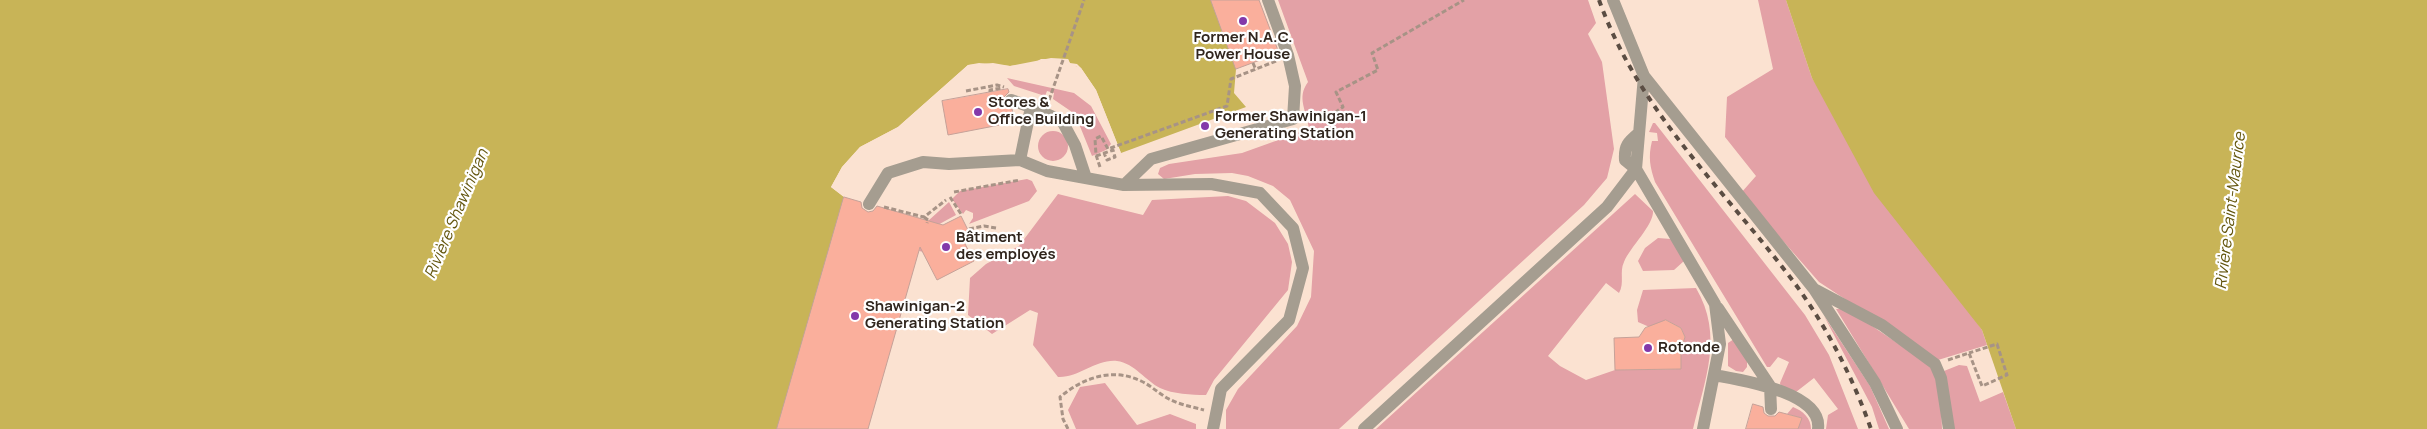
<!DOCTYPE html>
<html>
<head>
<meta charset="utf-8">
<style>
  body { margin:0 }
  canvas { display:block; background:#fbe2d1 }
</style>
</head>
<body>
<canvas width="2427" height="429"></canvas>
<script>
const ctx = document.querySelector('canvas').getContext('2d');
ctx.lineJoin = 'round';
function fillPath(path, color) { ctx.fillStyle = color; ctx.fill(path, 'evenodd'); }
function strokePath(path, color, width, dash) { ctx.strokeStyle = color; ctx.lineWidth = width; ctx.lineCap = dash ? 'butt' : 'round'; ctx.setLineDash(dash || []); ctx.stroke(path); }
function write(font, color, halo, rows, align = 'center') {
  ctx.font = font + ' Manrope,sans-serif'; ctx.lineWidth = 4.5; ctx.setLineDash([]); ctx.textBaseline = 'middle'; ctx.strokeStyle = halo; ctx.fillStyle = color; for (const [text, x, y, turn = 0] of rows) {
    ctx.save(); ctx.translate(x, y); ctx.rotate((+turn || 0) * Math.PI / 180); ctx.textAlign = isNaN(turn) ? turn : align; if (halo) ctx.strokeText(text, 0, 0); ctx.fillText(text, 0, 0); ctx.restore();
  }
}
const green = new Path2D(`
  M1278,0H1588L1596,23L1588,34L1602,62L1614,149L1607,178L1584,205L1339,429H1226V410L1238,389L1297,326L1311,297L1314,251L1290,200L1273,186L1248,176L1232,173L1195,174L1164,179L1158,174L1160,168L1169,164L1242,153L1309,129C1307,111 1296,98 1308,82Z
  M1758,0H1786L1812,78L1982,330L1987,345L1938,360L1819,282L1741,193L1756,176L1725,137L1727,97L1773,69Z
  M1007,78L1074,93L1091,106L1111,144L1106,150L1092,156L1075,114L1053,99L1054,93L1047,91L1045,96L1014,86Z
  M1653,123H1655L1805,315L1829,355L1858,429H1826L1828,415L1838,409L1814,378L1796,392L1781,388L1780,383L1789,362L1778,357L1770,367H1767L1655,182C1650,167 1648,157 1652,141H1658L1657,133L1649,132Z
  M1038 146a15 15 0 1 1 30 0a15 15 0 1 1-30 0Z
  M1027,179L1032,181L1037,191L1029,201L969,224L973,218V213L966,210L963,214L952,199L960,191Z
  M1058,194L1143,215L1152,200L1228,196L1246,201L1275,223L1288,244L1292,262L1288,290L1214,380L1206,395C1191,395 1173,394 1160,388C1146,381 1134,363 1117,361C1096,359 1079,378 1058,377L1033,345L1038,313L1030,310L992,334L968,315L970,278L986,264L1019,246Z
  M1635,194L1653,211C1654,225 1630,247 1624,262C1619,272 1625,283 1619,293L1606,283L1548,356L1560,366L1586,380L1615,370L1681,369L1679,352L1685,337L1681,328L1666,320L1654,329L1638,322L1637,310L1643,290L1696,288C1724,336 1705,379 1693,429H1376Z
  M949,202L956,215L934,227L924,252L919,251L928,221Z
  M1658,238L1671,239L1684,261L1674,270L1643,271L1638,261L1645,248Z
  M1836,309H1847L1931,366L1940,380L1942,429H1909Z
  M1824,316L1870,386L1889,429H1879L1872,407Z
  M1734,339L1747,360V367L1743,372L1736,371L1728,366V343Z
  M1959,365L1967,366L1980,402L2003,392L2016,429H1954L1944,371Z
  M1105,383L1137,425L1170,414L1196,424V429H1076L1068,410L1080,387Z
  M1793,407C1803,411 1811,418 1811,429H1798L1801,418L1787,414Z`);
const water = new Path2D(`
  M0,0H1211L1236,69L1234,93L1246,107L1121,153L1096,90L1081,68L1070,64L1068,59H1041L1034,63L1010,66L993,63L968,65L898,127L860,147L842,167L831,187L844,197L777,429H0Z
  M1786,0H2427V429H2016L1982,330L1874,193L1812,78Z`);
const pier = new Path2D(`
  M1051,58L1068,59L1070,63L1077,64L1081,68L1096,90L1121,153L1116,149L1094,91L1076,66H1069L1066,62L1051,60L1010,69L979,65L969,67L900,129L862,149L844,169L834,186L845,194L844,197L831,187L842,167L860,147L898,127L968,65L979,63L1010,66Z`);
const building = new Path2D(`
  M1211,0H1259L1279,53L1236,69Z
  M1008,89L1009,92L1004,97L1003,101L1005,106L1012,109L1015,122L948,135L942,101Z
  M844,197L861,202L862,208L868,212L873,211L877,206L943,225L961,216L972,238L964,242L974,261L937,280L920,247L868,429H777Z
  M1666,320L1681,328L1685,337L1681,350V369L1615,370L1614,338L1639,337L1645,328Z
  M1753,404L1763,407L1764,413L1768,416H1775L1779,412L1802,418L1798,429H1746Z`);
const path = new Path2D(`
  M1253,63L1256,70
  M966,91L997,85L1004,87
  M990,92V90L1002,88
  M1049,100L1084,0
  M1306,118L1330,116L1343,107L1336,92L1378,70L1372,53L1464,0
  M1096,156L1113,150L1115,157L1107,160L1104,153
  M1100,167L1096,155L1095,139L1101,136L1108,149L1227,106L1231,79L1276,61
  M954,192L1020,180
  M950,197L961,214
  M884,207L924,217L946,200
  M924,217L928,220L927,223
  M969,229L984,226L996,228
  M1948,360L1969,353L1982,386L2007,375L1997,344L1969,353
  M1068,429L1063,419L1060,397C1083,378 1112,367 1141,381C1152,386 1160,395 1171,400C1181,405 1193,407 1204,410`);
const minor = new Path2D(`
  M1613,0L1644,76L1814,289L1875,383L1897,429
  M1011,100L1031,107
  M1639,133C1628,142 1624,146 1625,160L1636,169L1715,304L1720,344L1703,429
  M1020,160L1031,107L1062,121L1075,145L1086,178
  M1124,185L1151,159L1293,119L1295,86L1288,55L1268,0
  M869,204L888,173L923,162L949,164L1020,160L1047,171L1124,185L1211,184L1260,193L1293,228L1303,268L1289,320L1221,389L1213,429
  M1816,290L1882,325L1935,364L1941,378L1949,429
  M1718,308L1770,386L1771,409
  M1714,375C1740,380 1823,392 1818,429
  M1364,429L1607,207L1636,169L1644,76`);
const rail = new Path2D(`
  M1599,0C1640,114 1726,191 1796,285C1828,329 1853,378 1871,429`);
const markers = [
  [1243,21,5,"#8339aa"],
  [978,112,5,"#8339aa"],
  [1205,126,5,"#8339aa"],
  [946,247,5,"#8339aa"],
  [855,316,5,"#8339aa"],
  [1648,348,5,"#8339aa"]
];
const poiNames = [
  ["Former N.A.C.",1243,38,"center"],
  ["Power House",1243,55,"center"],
  ["Stores &",988,103],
  ["Office Building",988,120],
  ["Former Shawinigan-1",1215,117],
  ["Generating Station",1215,134],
  ["Bâtiment",956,238],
  ["des employés",956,255],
  ["Shawinigan-2",865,307],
  ["Generating Station",865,324],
  ["Rotonde",1658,348]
];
const waterNames = [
  ["Rivière Saint-Maurice",2231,211,-83],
  ["Rivière Shawinigan",457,214,-67]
];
fillPath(green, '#e3a1a6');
fillPath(water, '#c8b457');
fillPath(pier, '#fbe2d1');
fillPath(building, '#faaf9c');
strokePath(building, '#c5a198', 1);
strokePath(path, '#a79386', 3, [5, 2.5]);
strokePath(minor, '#a59d90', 12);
strokePath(rail, '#5b4d43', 4, [6, 6]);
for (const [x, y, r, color] of markers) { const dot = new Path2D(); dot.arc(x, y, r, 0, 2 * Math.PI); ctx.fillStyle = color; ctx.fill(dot); strokePath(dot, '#fff', 2); }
write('bold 15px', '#31261e', '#fff', poiNames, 'left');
write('italic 16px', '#63550d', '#fff', waterNames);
</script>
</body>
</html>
